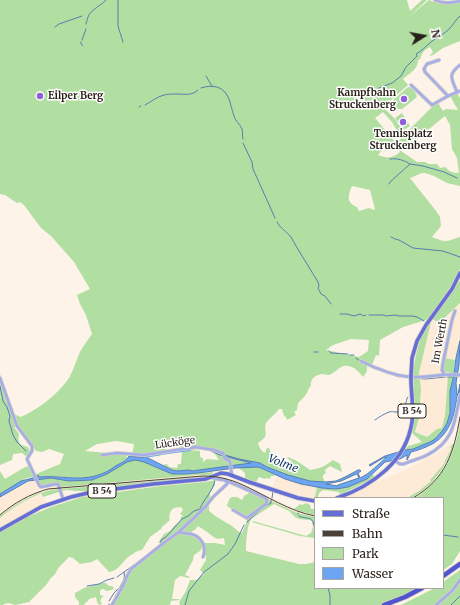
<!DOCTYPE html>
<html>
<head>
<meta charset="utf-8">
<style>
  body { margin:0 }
  #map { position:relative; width:460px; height:605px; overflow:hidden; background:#fdf3e9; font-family:Merriweather,serif }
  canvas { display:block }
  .legend { position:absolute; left:314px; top:497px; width:130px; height:92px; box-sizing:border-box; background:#fff; border:1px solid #a9a5a2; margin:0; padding:5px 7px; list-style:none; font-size:12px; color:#281f16 }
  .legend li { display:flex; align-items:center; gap:8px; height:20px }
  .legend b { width:20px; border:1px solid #a9a5a2 }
  .north { position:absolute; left:404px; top:16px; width:40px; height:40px; -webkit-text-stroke:3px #fff; paint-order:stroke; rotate:79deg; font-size:11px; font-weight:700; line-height:16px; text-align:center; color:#281f16 }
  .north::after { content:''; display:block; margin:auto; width:14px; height:18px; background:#281f16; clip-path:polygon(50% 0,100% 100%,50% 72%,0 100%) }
</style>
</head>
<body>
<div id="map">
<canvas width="460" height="605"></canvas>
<ul class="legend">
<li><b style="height:5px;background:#646ed7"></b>Straße</li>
<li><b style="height:5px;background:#4b4138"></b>Bahn</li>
<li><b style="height:11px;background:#b0dfa1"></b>Park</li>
<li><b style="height:11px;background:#6ca6f2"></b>Wasser</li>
</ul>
<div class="north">N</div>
</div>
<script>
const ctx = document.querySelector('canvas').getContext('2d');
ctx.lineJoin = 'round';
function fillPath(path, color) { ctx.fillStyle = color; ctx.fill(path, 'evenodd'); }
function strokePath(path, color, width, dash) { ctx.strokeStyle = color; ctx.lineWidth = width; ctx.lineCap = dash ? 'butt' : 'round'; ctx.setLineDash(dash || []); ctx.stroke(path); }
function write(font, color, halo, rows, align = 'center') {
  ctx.font = font + ' Merriweather,serif'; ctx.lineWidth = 3; ctx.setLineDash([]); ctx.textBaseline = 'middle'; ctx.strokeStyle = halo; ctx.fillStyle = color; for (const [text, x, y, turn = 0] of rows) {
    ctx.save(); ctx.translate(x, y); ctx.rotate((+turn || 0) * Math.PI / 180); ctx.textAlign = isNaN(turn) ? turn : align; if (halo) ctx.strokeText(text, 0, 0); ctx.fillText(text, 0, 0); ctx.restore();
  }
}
const built = new Path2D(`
  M460,303V341L456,357L455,360L445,358L443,370L445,375L448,376V379L445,415L442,429H437L427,437L415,432L419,418L421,389L419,373L431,322L433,320L439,323Z
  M460,411V423L458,435L455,446L448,463L439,477L433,484L421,494L416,498H346V497L374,483L403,471L439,452L450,444L451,446L450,448L451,449L443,465L430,480L431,481L426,486L414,494V496L432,482L438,476L447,462L454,445Z
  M209,474L212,475L209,476L197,477L61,489L60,487Z
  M217,475L234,480L294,509L303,512L315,515V517L297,513L242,486L226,480L214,477Z
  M277,475L285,479L301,484L317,487L315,499L273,487Z
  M36,480L40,489L24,498L37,492L48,489L58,486L59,489L46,491V492L43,493L42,492L32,495L16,505L0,516V497L24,483Z
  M42,493L47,503L24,514L0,528V518L7,512L26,500Z`);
const green = new Path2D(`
  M0,0H407L410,11L422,0H427L409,17L429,0L440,4L456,3L460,2V41L443,48L433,55L429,56L433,52L430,47C424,50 422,53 420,59L418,60C418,69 410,73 403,79L408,85L383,107L395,119L403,131L399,134L392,122L383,112L375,118L396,143C392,150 389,152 382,150L378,155C388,159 393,158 400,152L396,145V144L406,133L434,105L438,103L443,111L446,109L458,110L450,96L457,93L460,98V186L447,183L434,176L425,173H422L410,178L436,211L440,217L441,226L432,237C438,239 444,243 451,240C454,239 456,238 460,237V269L449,289L430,316L426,320L403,327L380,340L379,356L376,355L372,365L367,364V371L363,377C358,371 355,367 348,366C340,364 336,373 329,375C326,375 324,374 322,374C315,375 310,379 311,386L309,388L307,393L304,397L298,403L297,410L294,412L296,415L287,420L286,417L284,416L282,409H279C276,414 269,418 266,423C263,432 271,435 258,443C259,447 261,451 265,453L267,448H269L270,451L278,460L283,461L290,463L292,461L288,459L287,457C296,459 303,465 310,470C318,469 326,466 333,460L340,464L342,472L330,466L325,470L326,473L323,475V478L325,482C309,482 293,478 279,472C275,470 270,469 267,467C260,463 261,463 252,462V463L247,464L192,471L189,470L177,471L171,469L163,465L166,464L168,465L169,467L177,468L178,464H181L182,451L180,446H169L160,456L142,457L132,456L134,444L116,441L97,444L85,451L107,453L129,452L126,457L128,458C105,475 94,480 65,477C55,476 36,476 27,478C19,481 8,489 0,494V471L5,479L25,467L30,466L34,475L60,464L64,454L49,449L42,452L36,451C34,449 34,447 33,445C29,438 23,432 17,426L14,427L19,434C17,443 20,445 28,447L31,453L27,457L22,453L13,454L12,460L0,465V398L1,397L0,396V374L13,414L21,417C40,408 57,395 69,378C74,369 76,361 80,352C83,346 88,340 92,334L86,315L80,304L77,295L90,289L74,262L51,236L41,228L24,205L20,202L17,203L5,195L0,194ZM445,116L450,125L452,149L457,158L459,173C455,173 450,172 447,169V168L445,167L440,168L437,164H429L425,162H417L401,151L423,134ZM352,186L370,190L375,209L374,210L369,208L359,211L357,207C346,203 348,195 352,186ZM351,339L369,340L368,351L359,357L326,350L333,345ZM210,447L219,460L207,459L203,462V458L200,457V451L189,450L205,449Z
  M408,87C412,87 416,92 417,97L402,109H398L394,106L393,100Z
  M402,113L410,126L404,130L395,118Z
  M460,280V303L439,323L432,319L442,306Z
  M430,322H431L419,373L421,389L419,418L415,432L427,437L437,429L442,428L445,415L448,376L454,375L450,391V413L447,423L443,430L435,439L430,442L413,449L405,450L408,446L422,442L412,433L415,414L413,372L416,355L421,336Z
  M445,358L455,360L454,373L445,372L443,370Z
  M460,423V551L452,564L443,570V498H416C443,479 455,455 460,423Z
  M452,444L454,445C447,463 437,480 421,492C416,495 413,498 407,498L419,491L431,481L430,480L443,465L451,449L450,448Z
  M130,460H135L144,462L172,474H188L213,472L212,475H197L60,487V485L57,482L43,486L40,485L37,480L51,478L69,481L92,480L107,474Z
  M254,466L261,468L274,474L275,476H271L270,479L266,478L265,479L259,477L256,482L245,478V473L239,468Z
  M373,474L374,477L370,480L340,495L339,492L323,490L319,493L318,497H315L317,487C336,492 358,486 373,474Z
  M209,476L136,484L87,491H75L67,490L62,491L61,489L197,477Z
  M215,480V485L210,493V500L206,505L180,530L178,532L180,534L190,535L201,541L206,543H215L225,545L224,538L218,539L215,538L207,532L198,526L195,530L192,531L191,534L180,532L209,502V511C216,517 224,521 232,526C236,529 238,532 242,533L247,521L245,519V518L227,506V505L230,498L232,497H237L242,500L245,495L248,494L250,491L297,513L315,517V540L314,538L300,536L252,522L253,521L306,536L311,533L313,527L312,521L310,520L299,519L295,517L289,511L274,504L251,519L248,527L246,542V551L299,564H306L315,562V588H419L382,605H180L179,602L186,591L190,580H196L204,574L200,570L206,560V555L204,558L203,557L204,545L200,551L194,555L193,560L185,575L190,577L189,578L180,576L175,580L172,599H179V600L171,601L170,605H111C117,592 130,560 146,557C150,550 157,549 162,543H158L164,534L170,531L174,526L180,521L181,517L183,516L180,514L183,510L181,507C172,508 171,508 169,518L170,520L162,527L161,529L150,537L142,550C136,551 132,554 127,558C122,563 116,572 109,572L97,559L92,562L80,564L73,558L69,557L59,567L55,574L50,579L47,584L29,602L15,605L9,603L4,604L3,605H0V532L18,521L51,507L82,497L161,486L206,482Z
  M59,489V492L43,497L41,493C26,500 13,507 0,518V516C13,506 27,497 42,492L43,493L45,492L46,491Z
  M306,503L310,505L311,509H314L315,507V515L303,512L294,509L300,504L302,505Z
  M460,570V605H401L435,588H443V582Z
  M102,583H106L109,586H112L114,588L112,590L106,591L104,589L100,590V595L104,596L101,598V601L100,602L102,603V604L99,605L97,602L96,597L89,599C88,602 85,602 84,605H79V602L75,597V593L84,588Z`);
const water = new Path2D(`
  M460,341L459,365L456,383L457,395L458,394L460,384L459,395L457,396C455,414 450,433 434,443C427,447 419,450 411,452L407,460V455L400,459L385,462L367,479L348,487L336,489L322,488L301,484L285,479L261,468L257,467L235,468L198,473L184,474H172L144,462L135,460L127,462L107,474L92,480L69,481L51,478L28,481L0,497V494L21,481L37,477L38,475L39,477C58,475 77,481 95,476C103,474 111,470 117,465C122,463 127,460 129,456L139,457H146L172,470L177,471L189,470L192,471L199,470L251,463L220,455L211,451L239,459L260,463L267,467L288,475L310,481L325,482L336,481L345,477L358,470H360L361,471L358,473L360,478C371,473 378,464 387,457L383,458L370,466L369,465L385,456L405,450L413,449L430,442L435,439L443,430L447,423L450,413V391L454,375L456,358ZM357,474L359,478L338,485V486L326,484L341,481Z`);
const stream = new Path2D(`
  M118,0V26L123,42
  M86,24C87,22 87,19 88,17C91,9 101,6 106,0
  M55,27L59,24L82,16
  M82,40L86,29
  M81,42V44L83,46
  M206,76L212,86
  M201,88C207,86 211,86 217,87C230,91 230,105 234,116C235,121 240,124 242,129C243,132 242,136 243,139
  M378,90L379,88L392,83L401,76L406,67L417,56L416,54C422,51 426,46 431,42C437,37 445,34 450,28C454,24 455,20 460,16
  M145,105C151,102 156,97 164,95C168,94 173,94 177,94C185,94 192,96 198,90
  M139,107L141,106
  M243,143L252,162L253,169L275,218
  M390,159C397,158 404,160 410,164
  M389,184L390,182L410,164L423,166L444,172L457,178
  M277,222C281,229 286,231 291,237C293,240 294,243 296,246L318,282L319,286L318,288L321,294L325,296L331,304
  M391,237L395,239L399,240L413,248L443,251L460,257
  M340,314H347L354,316L360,314L364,316L366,315
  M369,315H384L386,316L395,315L399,316H412L417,317L424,321
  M329,351L331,353L348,354
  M314,352H318
  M350,355H354
  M356,358L360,361
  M396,376L400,377
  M447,377H453
  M413,378L425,379L445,377
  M0,386L3,401L7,407L10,416L9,421L13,435L17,442L26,451
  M375,420C379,417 384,414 389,412C393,411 392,412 396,412C404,413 406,404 407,398L408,397
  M272,498L273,491
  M263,507L271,503V500
  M298,514V513
  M299,516C306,520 312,515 314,525
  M247,522L259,511
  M315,531V533
  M443,535L458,537
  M161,544V540L166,537L182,519L188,516L194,511L200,509C203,500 214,490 215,480
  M117,577L124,572
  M87,586L99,584L107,580L114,578
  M120,587C124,581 125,578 124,572L145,557
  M328,588L330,595V605
  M109,601L114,593L118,589
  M109,605V604
  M185,605L189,591L204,572L228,554L235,544L244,525
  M451,605L460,596`);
const canal = new Path2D(`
  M145,457L161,454L190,450`);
const minor = new Path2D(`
  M435,0C443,4 452,3 460,1
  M439,60L427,64L424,69L425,72L448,96
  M411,85L432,105L448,96L460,91
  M457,92C452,79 447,75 460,65
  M361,361C376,369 400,378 417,377C432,377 445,373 460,375
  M444,374L442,370L443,363L452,320L455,311
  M0,378L17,426L32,446V451L27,459L39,485L41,487L56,484H58L63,499
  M102,455L117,453L144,455L196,447L214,450L223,453L225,459L229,460L230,462L232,476
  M395,461L400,464H404C412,460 420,459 427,455C454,442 455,421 460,395
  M211,477C216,480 220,479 224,480C238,485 252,492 265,498L267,500L266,504L247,518L233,510
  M179,532C183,534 187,533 191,534C202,537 207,547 203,557
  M112,605L123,586L127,576L131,569L165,542L179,532L185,526L195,517L206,506L213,497L227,484V482
  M436,605L452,591L460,580`);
const major = new Path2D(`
  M411,376L412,358L417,341L426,325L452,289L460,273
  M337,498C372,486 406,462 412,422C414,408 411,393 411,379
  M0,530L41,507L71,497L92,492L153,484L206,479L221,473L228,474L249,482L298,498L315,501`);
const highway = new Path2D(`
  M443,576L460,564
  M384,605L405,597L422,588`);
const rail = new Path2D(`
  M413,498C446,479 454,452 460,417
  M0,515C14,503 30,494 48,489L203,476C217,476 230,479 243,485C267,496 289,511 315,516`);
const majorBridge = new Path2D(`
  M411,376V379`);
const markers = [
  [40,96,4,"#935fd8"],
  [404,99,4,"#935fd8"],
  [403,122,4,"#935fd8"]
];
const shields = [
  [412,411,28],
  [102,491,28]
];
const shieldNames = [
  ["B 54",412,411],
  ["B 54",102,491]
];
const poiNames = [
  ["Kampfbahn",396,93],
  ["Struckenberg",396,105],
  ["Eilper Berg",48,96,"left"],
  ["Tennisplatz",403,134,"center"],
  ["Struckenberg",403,146,"center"]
];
const streetNames = [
  ["Im Werth",440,341,-79],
  ["Lücköge",175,443,-8]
];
const waterNames = [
  ["Volme",283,464,21]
];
fillPath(built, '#fdebd8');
fillPath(green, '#b0dfa1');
fillPath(water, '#6ca6f2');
strokePath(water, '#587eb0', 1);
strokePath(stream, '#587eb0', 1);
strokePath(canal, '#6ca6f2', 2);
strokePath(minor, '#d7cdc3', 4);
strokePath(major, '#d7cdc3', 5);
strokePath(highway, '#d7cdc3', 6);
strokePath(minor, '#a4aee8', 2.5);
strokePath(major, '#646ed7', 3.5);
strokePath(highway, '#5054cf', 4.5);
strokePath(rail, '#4b4138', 1);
strokePath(majorBridge, '#d7cdc3', 5, []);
strokePath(majorBridge, '#646ed7', 3.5);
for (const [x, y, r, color] of markers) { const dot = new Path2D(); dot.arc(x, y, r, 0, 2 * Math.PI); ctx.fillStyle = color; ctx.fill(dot); strokePath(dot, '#fff', 1.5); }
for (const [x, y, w] of shields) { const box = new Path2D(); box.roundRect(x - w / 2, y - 7, w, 14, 3); ctx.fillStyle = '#fff'; ctx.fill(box); strokePath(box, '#281f16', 1); }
write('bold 9px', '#281f16', null, shieldNames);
write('bold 10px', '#281f16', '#fff', poiNames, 'right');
write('10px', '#281f16', '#fff', streetNames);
write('italic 11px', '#08305e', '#fff', waterNames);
</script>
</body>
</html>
